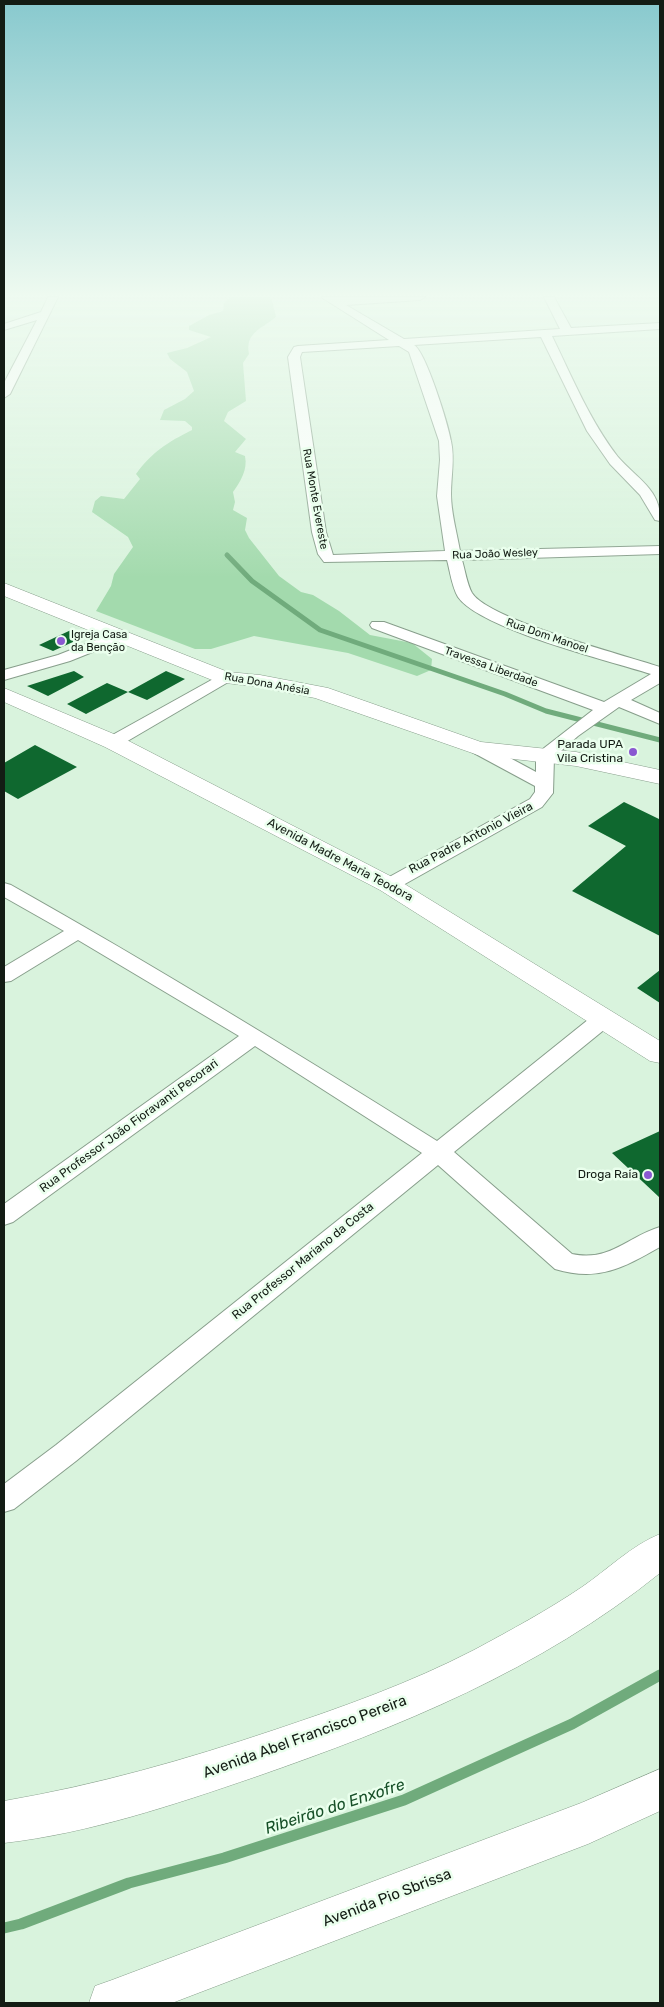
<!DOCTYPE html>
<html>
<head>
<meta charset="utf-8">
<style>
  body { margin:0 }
  #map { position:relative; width:664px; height:2007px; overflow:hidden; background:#d9f3dd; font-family:Rubik,sans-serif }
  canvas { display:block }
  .frame { position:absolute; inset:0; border:5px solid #131c14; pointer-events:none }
</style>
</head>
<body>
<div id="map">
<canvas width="664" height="2007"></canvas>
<div class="frame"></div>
</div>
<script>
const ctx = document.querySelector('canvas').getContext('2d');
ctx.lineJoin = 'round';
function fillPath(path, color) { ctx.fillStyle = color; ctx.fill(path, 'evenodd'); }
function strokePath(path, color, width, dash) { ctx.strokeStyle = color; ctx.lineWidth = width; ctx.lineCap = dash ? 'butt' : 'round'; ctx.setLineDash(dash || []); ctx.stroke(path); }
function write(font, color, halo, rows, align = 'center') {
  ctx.font = font + ' Rubik,sans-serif'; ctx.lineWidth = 5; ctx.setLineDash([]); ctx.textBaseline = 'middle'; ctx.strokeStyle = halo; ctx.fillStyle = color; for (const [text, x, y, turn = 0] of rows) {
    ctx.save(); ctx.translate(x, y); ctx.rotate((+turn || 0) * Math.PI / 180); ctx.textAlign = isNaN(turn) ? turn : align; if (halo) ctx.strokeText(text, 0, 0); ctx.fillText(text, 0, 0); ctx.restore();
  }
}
const green = new Path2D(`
  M230,297H269L272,300L276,317C261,329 245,333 249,354L243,363L246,401L228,412L224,421L246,439L235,452L245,456C248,470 240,482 233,492L235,502L233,510L247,518L245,530L249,538L279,576L301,592L313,595L339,611L370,635L412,643L432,659L431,670L417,676L348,653L254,636L211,649H195L96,611L111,586L114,574L133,547L128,537L92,512L95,501L101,496L124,499L140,479L136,474C152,452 168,442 192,430V427L185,421L160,420L164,410L185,399L194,391L187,372L170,359L167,353L187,348L211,337L189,330V326L209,315L223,311L224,303Z`);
const streamFar1 = new Path2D(`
  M227,555L252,581L320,630L505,694L546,711L660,740`);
const stream = new Path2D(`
  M4,1928L21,1924L129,1883L224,1858L404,1800L572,1724L660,1675`);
const building = new Path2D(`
  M71,630L84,637L53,651L39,645Z
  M74,671L84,677L48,696L27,686Z
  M166,671L185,679L147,700L128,692Z
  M107,683L128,692L86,714L67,704Z
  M35,745L77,767L18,799L4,791V763Z
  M624,802L659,819L660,818V936L572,891L626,846L588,826Z
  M660,970V1003L637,988Z
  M660,1131V1196L659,1197L612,1153Z`);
const street = new Path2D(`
  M48,297H58L10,394L4,398V383L37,320L4,330V324L41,312Z
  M321,297H425L420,300L346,305L404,339L560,329L544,297H554L571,328L660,323V329L552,336C572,377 590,421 618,457C636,478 662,490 660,521L655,520L640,495L610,464L587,431L541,337L414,345C426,352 448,424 451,441C455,459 451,476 451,494C451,513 457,533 460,551L660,546V554L462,560C465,570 467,584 472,593C489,620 624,655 660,667V683L631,700L660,713V724L619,707L578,736L554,757L553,793L542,807L396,889H382L379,885L382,881L530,799L535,792V786L472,752L469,748L472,744H484L536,772V756L539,752L593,710L372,628L370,625L372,622H384L604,702L651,674C610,661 480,629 458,597C452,587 450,571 447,560L324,562L318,554L312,532L288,357L294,347L298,346L389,340ZM399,346L409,352L439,441L440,460L437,496L445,551L333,555L326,532L300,357L302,352Z
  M119,631L127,636L125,639L70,661L4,680V670L58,655Z
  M224,673L230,675L232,678L230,681L119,746H107L104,742L107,738Z
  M4,883L11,885C155,966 297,1053 437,1141L594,1015L602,1013L610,1015L613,1020L610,1025L454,1152L572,1254C610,1262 627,1237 660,1227V1247C623,1268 598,1282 555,1269L438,1165L76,1461L14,1509L4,1512V1484L56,1445L422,1153L255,1046L13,1222L4,1225V1204L239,1036L78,940L11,981L4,982V967L64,931L4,897Z`);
const secondary = new Path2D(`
  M4,583L228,672L260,675L328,688L481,742L576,752L660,770V784L576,766L478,755L315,698L260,687L217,682L4,596Z
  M4,688L121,737L398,880L660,1041V1063L650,1061L380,890L105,747L4,702Z
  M660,1534V1573C540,1670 399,1727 255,1777C173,1805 90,1833 4,1843V1801C97,1785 185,1760 274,1730C343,1707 410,1683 474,1650C511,1630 548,1610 582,1587C607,1570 632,1545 660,1534Z
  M660,1769V1811L588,1844L172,2003H89L95,1986L112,1980L581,1803Z`);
const markers = [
  [61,641,5,"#8a58d1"],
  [633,752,5,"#8a58d1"],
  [648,1175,5,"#8a58d1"]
];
const farStreetnames = [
  ["Rua Monte Evereste",315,499,80],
  ["Rua João Wesley",495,554,-2],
  ["Rua Dom Manoel",547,636,19],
  ["Travessa Liberdade",491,667,20],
  ["Rua Dona Anésia",267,684,10]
];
const farPoinames = [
  ["Igreja Casa",71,635],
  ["da Benção",71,648]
];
const poiNames = [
  ["Parada UPA",623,745],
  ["Vila Cristina",623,759],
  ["Droga Raia",638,1175]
];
const streetNames = [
  ["Rua Padre Antonio Vieira",471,838,-28],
  ["Avenida Madre Maria Teodora",340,860,28],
  ["Rua Professor João Fioravanti Pecorari",129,1126,-36],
  ["Rua Professor Mariano da Costa",303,1261,-39]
];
const nearStreetnames = [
  ["Avenida Abel Francisco Pereira",305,1737,-20],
  ["Avenida Pio Sbrissa",387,1898,-21]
];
const nearWaternames = [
  ["Ribeirão do Enxofre",335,1807,-18]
];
fillPath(green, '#a3daad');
strokePath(streamFar1, '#70ab7c', 5);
strokePath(stream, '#70ab7c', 11);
fillPath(building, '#0f682f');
strokePath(street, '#879e8b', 2);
strokePath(secondary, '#879e8b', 1);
fillPath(street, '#fff');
fillPath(secondary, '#fff');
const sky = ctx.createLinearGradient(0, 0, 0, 578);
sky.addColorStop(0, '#88c9ce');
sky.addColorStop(0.51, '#eefaf0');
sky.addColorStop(1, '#eefaf000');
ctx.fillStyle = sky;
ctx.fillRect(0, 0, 664, 578);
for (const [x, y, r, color] of markers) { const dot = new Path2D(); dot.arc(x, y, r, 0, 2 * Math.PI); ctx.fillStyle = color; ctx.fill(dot); strokePath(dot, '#eaffed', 2); }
write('11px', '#131c14', '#eaffed', farStreetnames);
write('11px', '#131c14', '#eaffed', farPoinames, 'left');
write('12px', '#131c14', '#eaffed', poiNames, 'right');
write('12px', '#131c14', '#eaffed', streetNames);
write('15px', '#131c14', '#eaffed', nearStreetnames);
write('italic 16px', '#175028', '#eaffed', nearWaternames);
</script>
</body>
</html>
